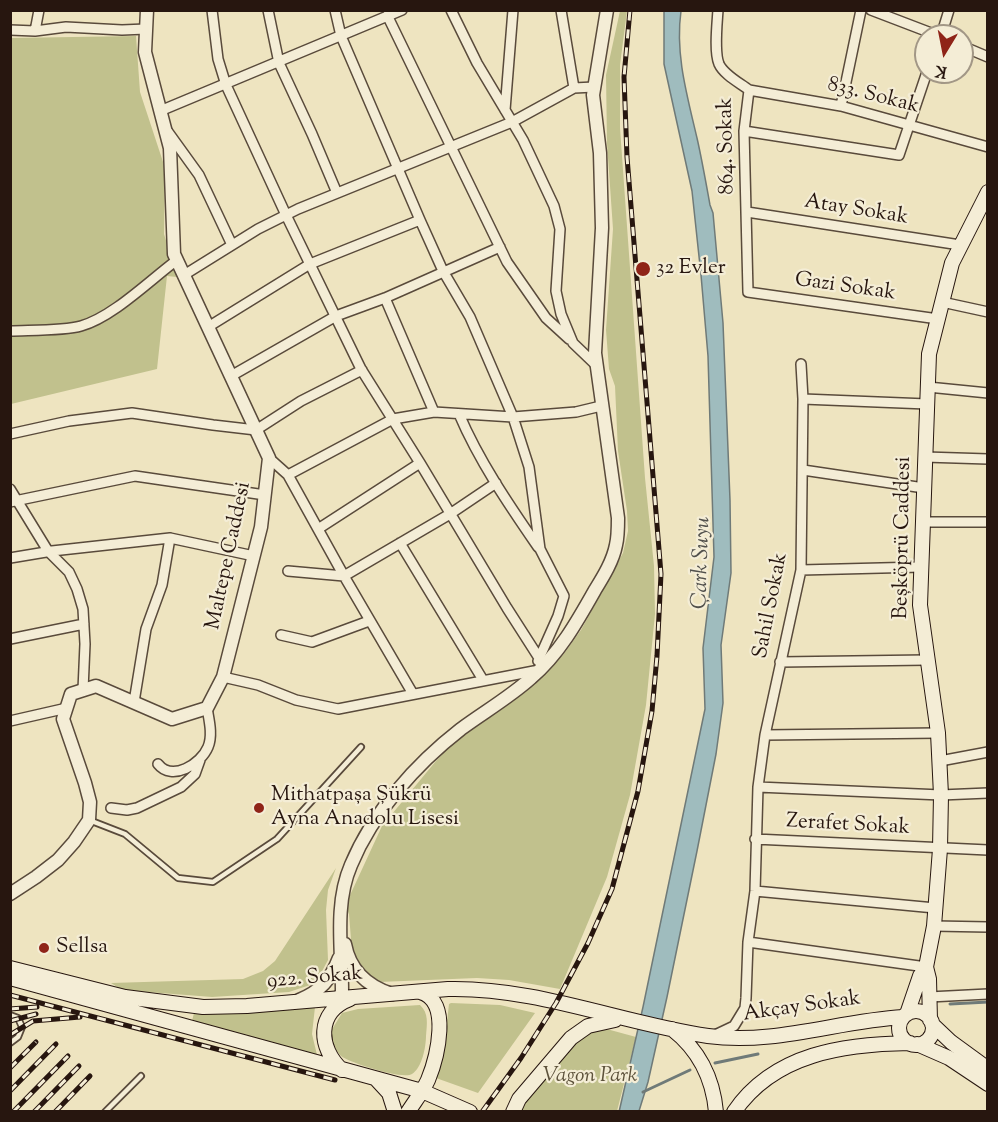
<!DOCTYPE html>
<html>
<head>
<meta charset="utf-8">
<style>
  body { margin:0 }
  #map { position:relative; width:998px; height:1122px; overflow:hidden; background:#eee4c0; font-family:"Sorts Mill Goudy",serif }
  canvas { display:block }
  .frame { position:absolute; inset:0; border:12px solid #27160f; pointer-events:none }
  .north { position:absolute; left:914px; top:24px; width:60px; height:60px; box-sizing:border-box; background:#f4edd6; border:2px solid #a29786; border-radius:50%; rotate:190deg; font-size:16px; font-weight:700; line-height:24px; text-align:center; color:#27160f }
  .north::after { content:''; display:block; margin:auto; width:21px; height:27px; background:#8f2418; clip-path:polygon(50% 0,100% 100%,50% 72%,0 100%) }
</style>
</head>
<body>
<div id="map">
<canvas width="998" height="1122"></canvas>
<div class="frame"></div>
<div class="north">K</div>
</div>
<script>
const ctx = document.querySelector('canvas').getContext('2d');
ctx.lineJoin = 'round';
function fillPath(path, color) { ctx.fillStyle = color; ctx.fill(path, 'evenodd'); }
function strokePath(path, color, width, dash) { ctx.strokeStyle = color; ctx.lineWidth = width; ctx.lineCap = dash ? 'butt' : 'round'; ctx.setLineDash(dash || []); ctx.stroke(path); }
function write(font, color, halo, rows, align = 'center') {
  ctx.font = font + ' "Sorts Mill Goudy",serif'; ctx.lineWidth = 4.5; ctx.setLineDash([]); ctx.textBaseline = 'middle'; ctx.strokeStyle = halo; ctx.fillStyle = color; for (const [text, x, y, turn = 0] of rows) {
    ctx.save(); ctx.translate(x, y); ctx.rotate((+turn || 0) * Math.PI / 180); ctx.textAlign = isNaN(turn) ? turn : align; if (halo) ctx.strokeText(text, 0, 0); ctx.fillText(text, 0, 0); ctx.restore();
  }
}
const green = new Path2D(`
  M620,11H627L620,65V128L645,478L654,566L655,614L646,705L630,795L607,877L560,989L509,980L477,978L379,982L359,968L352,952L349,914L345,906L382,826L436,761L458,737L563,655L581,630L623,553L628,531L627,511L618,451L615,386L609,369L606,330L613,229L607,143L606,75Z
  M136,36L140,92L165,168L164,234L177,277L167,276L157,369L11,404L10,38Z
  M336,868L328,890L326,910L328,960L319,977L313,984L289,992L212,997L122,990L111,983L243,979L263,971L275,961Z
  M451,1003L500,1005L535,1013L478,1093L436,1078L445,1040L449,1004Z
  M420,1005C429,1013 427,1024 426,1036C426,1047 422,1068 412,1074C403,1080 350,1063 341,1056C334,1050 331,1040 331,1031L342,1013L358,1009Z
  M315,1007L312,1034L317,1055L192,1021L194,1013H239Z
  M592,1025L636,1037L617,1111L514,1112L518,1102Z`);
const water = new Path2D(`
  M664,11H681C675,54 687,95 697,138C702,160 706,183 710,205L713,213L723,323L730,500L731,573L721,645L723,703L716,754L697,851L667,997L648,1082L639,1111L619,1112L643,1007L705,709L703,648L714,557L708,356L701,275L692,191L664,64Z`);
const stream = new Path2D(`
  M950,1004L988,1002
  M715,1063L758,1054
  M643,1092L690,1070`);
const service = new Path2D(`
  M89,820L125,834L178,878L213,882L277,839L361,747
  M10,1015L18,1018L22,1027L18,1037L10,1043
  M105,1112L141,1076`);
const minor = new Path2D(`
  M212,10L218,59L226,85L286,215L361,369L420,463L507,608L539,658
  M268,10L279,63L312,134L337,193
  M335,10L341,36L420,220L443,271L470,317L513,417L529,467L540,549L564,596L558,616L538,661
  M389,10L388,17L507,262L546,318L569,339
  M451,10L477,63L523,140L554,206L560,229L556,291L561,314L573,343L597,366
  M561,10L574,88
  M718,10C717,25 714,52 719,64C724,75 740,83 749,90L744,131L748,292L938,319
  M871,10L939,36
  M10,30L35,31L66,27L122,30L146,29
  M35,31L39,10
  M941,36L949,10
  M962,46L988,57
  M749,90L841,106L988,147
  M841,106L861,10
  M505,110L513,10
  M160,111L402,10
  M744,131L899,155L927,72
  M168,132L199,175L232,245
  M747,212L960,245
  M184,275L258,229L298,209L512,122L574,88L594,87
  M385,298L434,412
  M942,302L988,312
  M208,327L310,264L420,220
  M10,331C29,330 64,331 81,326C113,317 150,280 177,260
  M801,364L803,399
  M231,376L336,316L385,298L500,247
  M928,387L988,393
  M459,414C479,461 509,505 538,547
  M10,434L69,421L132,413L213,425L256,430L301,401L362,370
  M925,457L988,459
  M269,458L288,475L344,576L413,694
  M803,470L924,488
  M288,475L393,419L434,412L513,417L576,412L601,406
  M10,489L48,551L69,572L77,589L83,609L85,644L83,690
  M10,502L135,476L265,495
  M923,522H988
  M318,529L420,463
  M400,543L483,680
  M10,558L52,551L170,538L254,556
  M801,570L921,567
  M288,571L344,576L450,514L496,483
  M281,635L312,642L369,621
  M10,639L84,624
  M780,662L927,660
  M223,677L258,685L296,700L338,709L534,671
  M134,702L146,629L162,585L170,538
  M10,721L67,708
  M765,735L938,733
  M940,761L988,752
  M158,764C172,782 201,764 208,747C213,735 209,720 207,708
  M758,787L941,795L988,793
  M111,808L127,810L137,808L181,787L195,774L200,760
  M755,839L988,850
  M755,891L935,908
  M934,926L988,927
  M748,942L926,967
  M929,997L988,994
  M715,1035L734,1026L745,1008L746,998L748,942L755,891L758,787L765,735L801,570L803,399L927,404`);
const tertiary = new Path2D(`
  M10,894L36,877L58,860L74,842L89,820L90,802L85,783L63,719L71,694L96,686L172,719L207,708L223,677L261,527L269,458L174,254L170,148L145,52L147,10
  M345,944C350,971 367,986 392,994
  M299,1000C320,992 331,979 339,958
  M338,1005L342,991C342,950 334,904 351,865C373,812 416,764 461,729C484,712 510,697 531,678C559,654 577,622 595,590C603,577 613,561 616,545C618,537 618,527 618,518L595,353L602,228L600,153L593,95L607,10`);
const secondary = new Path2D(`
  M10,968L125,997L203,1007L247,1006L448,989C536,987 621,1023 708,1036C775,1045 837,1021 903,1017
  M10,978L422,1091L470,1112
  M899 1028a17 17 0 1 1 34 0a17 17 0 1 1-34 0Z
  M907,1014L920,976L926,967
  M930,1020L929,979L926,967L934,926L940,849L941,795L938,733L920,605L929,354L952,263L988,192
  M932,1024L951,1042L988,1069
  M672,1029C699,1050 713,1078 716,1112
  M917,1044L949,1058L988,1084
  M342,1070C318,1048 316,1012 350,999
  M377,1080L389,1093L395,1112
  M408,1112C415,1101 423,1091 428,1080C437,1058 452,1000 420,992
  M513,1112L519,1099L571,1038L588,1026L615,1020
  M734,1112C774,1053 845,1044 910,1043`);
const rail = new Path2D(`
  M10,995L335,1080
  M10,1009L37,1007
  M10,1021L36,1014
  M10,1035L33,1021L80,1017
  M10,1068L36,1042
  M10,1091L56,1044
  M13,1112L68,1056
  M34,1112L79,1066
  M55,1112L90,1076
  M482,1112L521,1058L556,1003L588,943L612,889L638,791L652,711L657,656L661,574L627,157L624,77L630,10`);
const markers = [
  [643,269,8,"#8f2418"],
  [259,808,6,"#8f2418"],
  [44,948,6,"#8f2418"]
];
const streetNames = [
  ["833. Sokak",873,97,14],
  ["864. Sokak",728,146,-91],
  ["Atay Sokak",856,211,9],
  ["Gazi Sokak",845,288,8],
  ["Beşköprü Caddesi",904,538,-89],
  ["Maltepe Caddesi",230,556,-78],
  ["Sahil Sokak",772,606,-79],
  ["Zerafet Sokak",848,826,3],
  ["922. Sokak",315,979,-5],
  ["Akçay Sokak",802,1008,-8]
];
const poiNames = [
  ["32 Evler",656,269],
  ["Mithatpaşa Şükrü",271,796],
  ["Ayna Anadolu Lisesi",271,820],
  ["Sellsa",56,948]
];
const parkNames = [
  ["Vagon Park",590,1077]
];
const waterNames = [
  ["Çark Suyu",703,563,-88]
];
fillPath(green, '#c1c18d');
fillPath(water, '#9fbcbe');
strokePath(water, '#6f7a78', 1.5);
strokePath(stream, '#6f7a78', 3);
strokePath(service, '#594a3b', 8);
strokePath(minor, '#594a3b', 12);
strokePath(tertiary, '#594a3b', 15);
strokePath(secondary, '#27160f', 16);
strokePath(service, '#f4edd6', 4.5);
strokePath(minor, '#f4edd6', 9);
strokePath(tertiary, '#f4edd6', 12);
strokePath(secondary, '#f4edd6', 14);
strokePath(rail, '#27160f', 5);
strokePath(rail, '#f4edd6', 3, [9]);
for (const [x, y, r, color] of markers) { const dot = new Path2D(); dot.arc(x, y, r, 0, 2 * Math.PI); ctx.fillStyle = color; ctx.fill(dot); strokePath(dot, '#f4edd6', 2); }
write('21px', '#27160f', '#f4edd6', streetNames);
write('21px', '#27160f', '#f4edd6', poiNames, 'left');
write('italic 21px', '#5d523b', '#f4edd6', parkNames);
write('italic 22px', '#51504c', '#f4edd6', waterNames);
</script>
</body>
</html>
